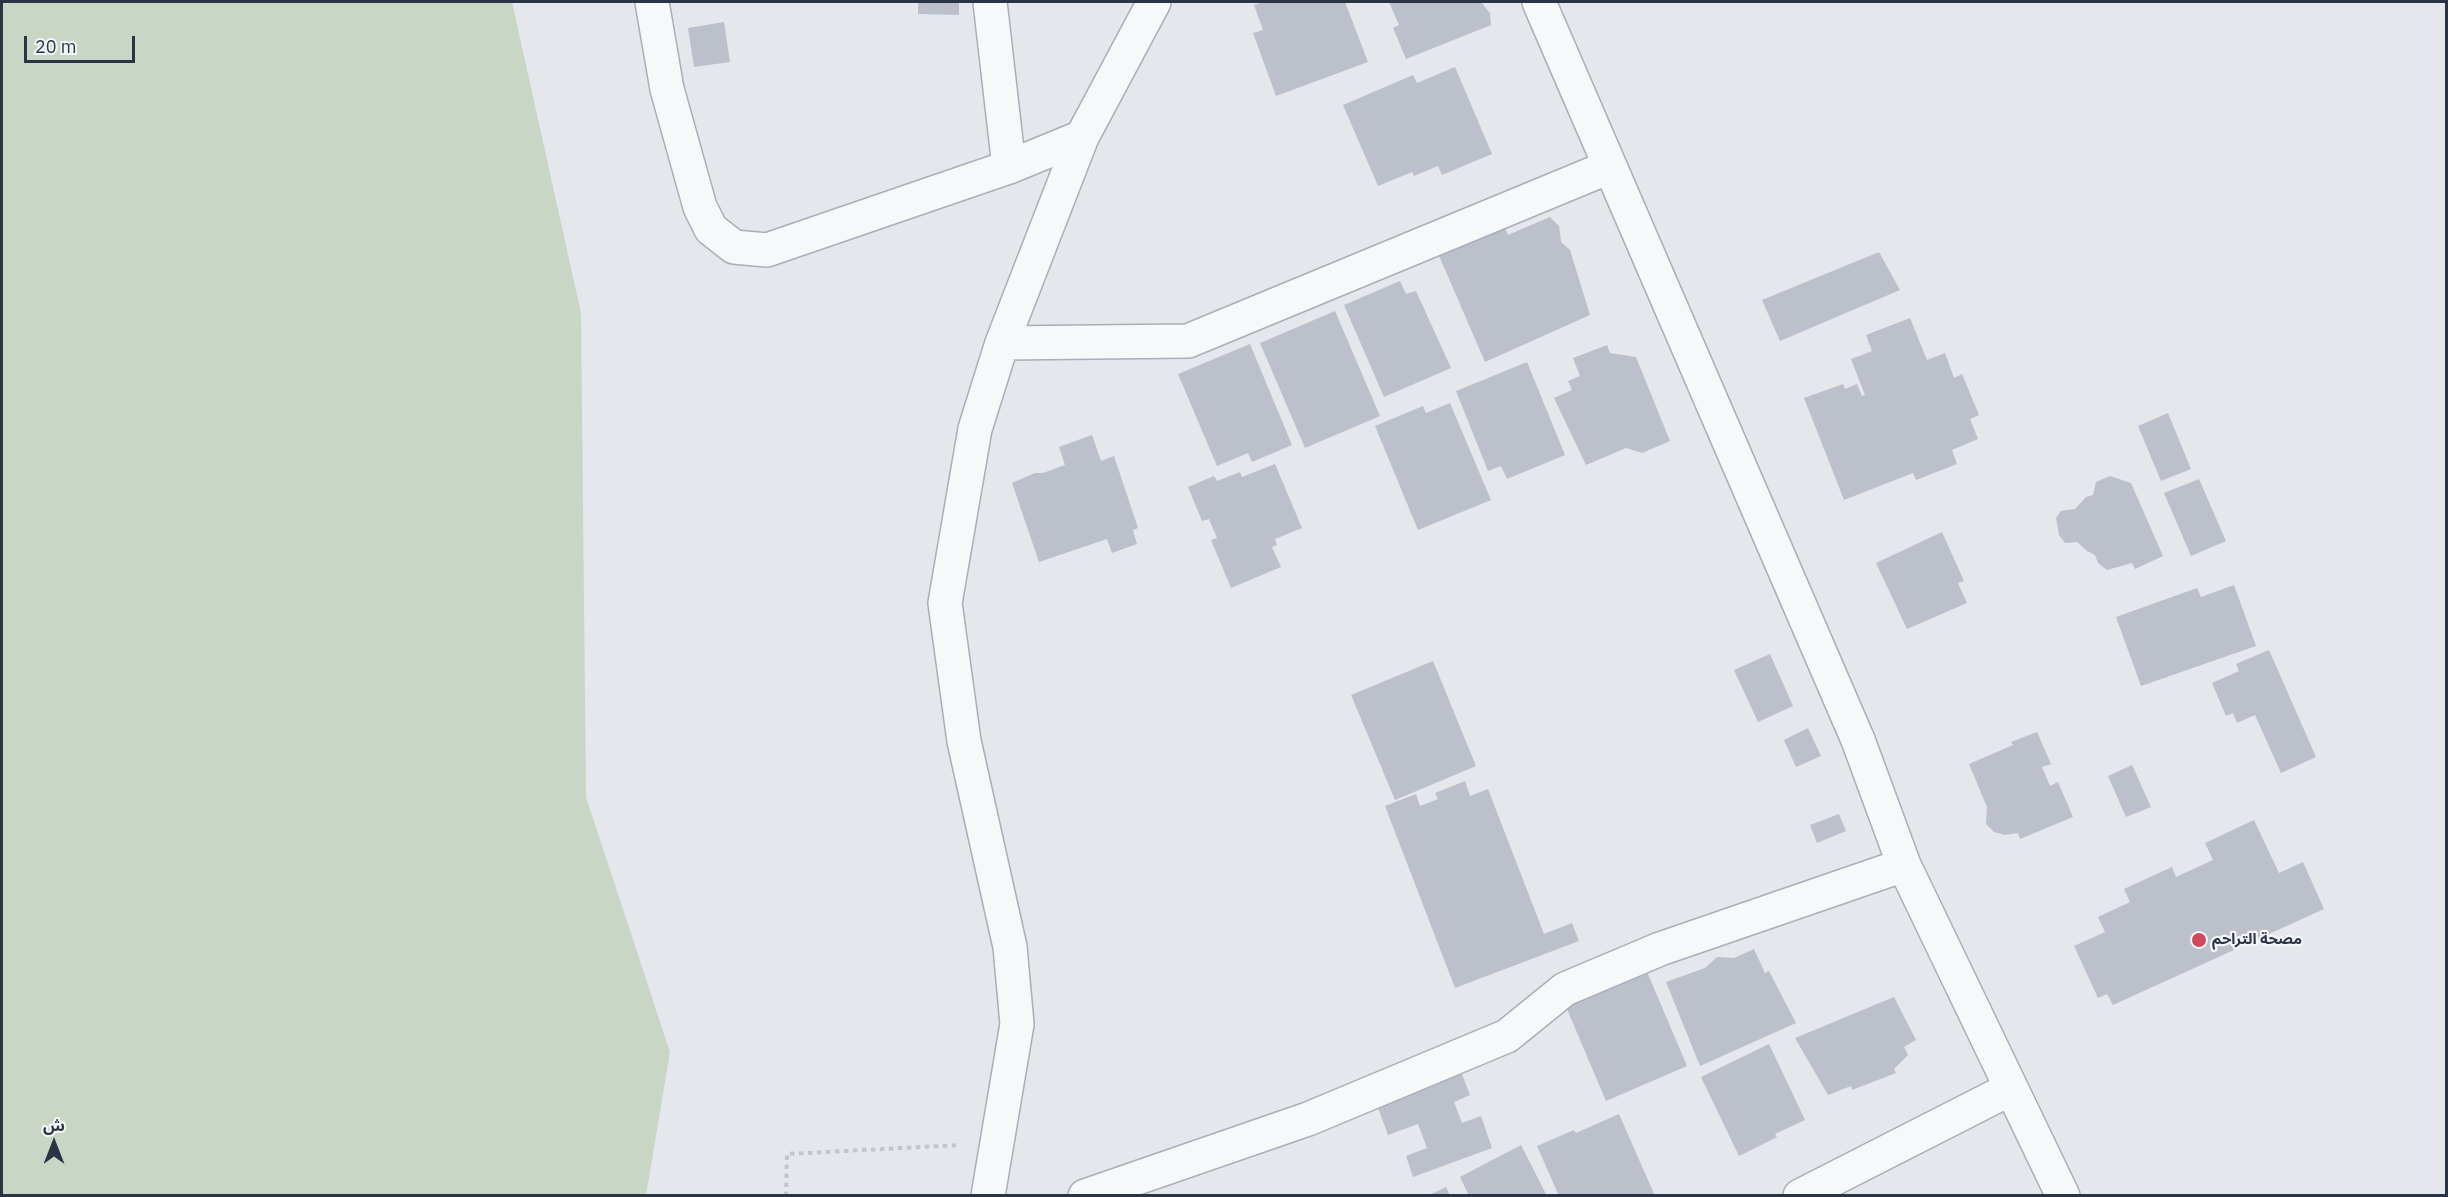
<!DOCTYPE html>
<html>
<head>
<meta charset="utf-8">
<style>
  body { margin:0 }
  #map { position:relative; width:2448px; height:1197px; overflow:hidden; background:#e4e7ec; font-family:"IBM Plex Sans","Noto Sans Arabic",sans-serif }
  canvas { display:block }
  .frame { position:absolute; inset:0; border:3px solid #2b3445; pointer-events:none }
  .north { position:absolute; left:24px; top:1113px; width:60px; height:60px; -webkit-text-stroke:4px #f4f6f9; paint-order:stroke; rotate:0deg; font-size:16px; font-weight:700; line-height:24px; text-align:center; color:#2b3445 }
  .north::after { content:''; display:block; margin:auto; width:21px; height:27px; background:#2b3445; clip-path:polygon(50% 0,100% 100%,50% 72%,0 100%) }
  .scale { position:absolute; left:24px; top:36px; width:111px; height:27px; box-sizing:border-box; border:3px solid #2b3445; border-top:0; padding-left:8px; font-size:18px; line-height:21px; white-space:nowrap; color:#2b3445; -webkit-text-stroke:4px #f4f6f9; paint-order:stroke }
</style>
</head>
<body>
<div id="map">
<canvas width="2448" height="1197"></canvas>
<div class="frame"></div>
<div class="north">ش</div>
<div class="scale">20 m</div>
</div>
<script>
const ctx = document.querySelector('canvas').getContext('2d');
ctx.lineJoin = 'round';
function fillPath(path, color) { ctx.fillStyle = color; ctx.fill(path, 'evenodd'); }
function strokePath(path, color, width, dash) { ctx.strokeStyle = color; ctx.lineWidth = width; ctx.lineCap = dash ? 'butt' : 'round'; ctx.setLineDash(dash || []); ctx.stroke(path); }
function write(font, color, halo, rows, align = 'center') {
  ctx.font = font + ' "IBM Plex Sans","Noto Sans Arabic",sans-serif'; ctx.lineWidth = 4.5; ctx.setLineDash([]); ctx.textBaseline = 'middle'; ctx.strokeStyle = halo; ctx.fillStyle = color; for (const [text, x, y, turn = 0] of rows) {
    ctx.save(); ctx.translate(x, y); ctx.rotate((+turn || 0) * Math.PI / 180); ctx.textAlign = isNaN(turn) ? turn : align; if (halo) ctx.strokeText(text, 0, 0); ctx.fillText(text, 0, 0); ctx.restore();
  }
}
const green = new Path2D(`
  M2,2H512L581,313L586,797L670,1052L646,1195H2Z`);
const building = new Path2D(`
  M918,2H959V15L918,14Z
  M1263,2H1345L1368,62L1276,96L1253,33L1263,30L1254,5Z
  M1389,2H1481L1490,13L1491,25L1406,59L1393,28L1399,25Z
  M724,22L730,62L694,67L688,28Z
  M1455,67L1492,154L1442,175L1438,166L1414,176L1412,172L1378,186L1343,105L1413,75L1417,83Z
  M1550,217L1559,226L1561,242L1570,250L1590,315L1485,362L1437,251L1503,223L1508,235Z
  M1879,252L1900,290L1780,341L1762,300Z
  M1400,281L1406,294L1416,291L1451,368L1384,397L1344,305Z
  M1335,311L1380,416L1305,448L1260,343Z
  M1910,318L1927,360L1945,353L1954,378L1962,374L1979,415L1970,419L1978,439L1952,450L1957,464L1916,480L1913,473L1844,500L1804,398L1843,384L1845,389L1857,384L1862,396L1865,395L1851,359L1872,351L1866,335Z
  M1250,344L1292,445L1252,462L1248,453L1217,466L1178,374Z
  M1607,345L1610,353L1636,357L1670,441L1642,453L1626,448L1586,465L1554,398L1572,390L1568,381L1580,376L1573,358Z
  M1527,362L1565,455L1507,479L1501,466L1488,471L1456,391Z
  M1450,403L1491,500L1418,530L1375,426L1423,406L1426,413Z
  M2168,413L2191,469L2161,481L2138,426Z
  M1092,435L1101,461L1114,456L1138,528L1133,530L1137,544L1112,553L1107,539L1039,562L1012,483L1035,473H1043L1065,465L1059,447Z
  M1275,464L1302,528L1275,539L1277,545L1272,547L1281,567L1231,588L1211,540L1217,538L1209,519L1202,521L1188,487L1214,476L1217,481L1240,472L1242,477Z
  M2110,476L2131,483L2163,556L2135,569L2132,563L2107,570L2098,563L2095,555L2087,551L2077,542L2065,543L2059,535L2056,518L2061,511L2075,509L2086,497L2093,495L2096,482Z
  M2199,479L2226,541L2191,556L2164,493Z
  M1942,532L1964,581L1958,583L1967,603L1907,629L1876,563Z
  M2234,585L2256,646L2141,686L2116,617L2197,588L2201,597Z
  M2269,650L2316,757L2281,773L2255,715L2237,723L2233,713L2226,716L2212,683L2239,671L2236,664Z
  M1770,654L1793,706L1758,722L1734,670Z
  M1433,661L1476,766L1395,800L1351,695Z
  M1808,728L1821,756L1796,767L1784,740Z
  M2037,732L2051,764L2042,767L2050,786L2058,782L2073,817L2020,839L2018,833L2005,835L1994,832L1986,824L1987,807L1969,764L2013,745L2011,742Z
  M2132,765L2151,807L2126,817L2108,776Z
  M1465,781L1470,796L1488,789L1544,934L1572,923L1579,941L1455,988L1385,806L1416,794L1420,806L1438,799L1435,793Z
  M1839,814L1846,831L1817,843L1810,825Z
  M2254,820L2279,873L2303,862L2324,909L2113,1005L2107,994L2098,998L2074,946L2105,932L2098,917L2130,902L2124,889L2172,867L2176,877L2213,860L2205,843Z
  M1754,949L1765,973L1769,971L1796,1023L1700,1066L1666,982L1705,968L1717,957L1734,958Z
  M1642,960L1687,1066L1606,1101L1561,995Z
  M1894,997L1916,1040L1904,1047L1908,1055L1894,1069L1896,1073L1852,1090L1851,1086L1828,1095L1795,1038Z
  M1769,1044L1805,1120L1775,1134L1777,1137L1739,1156L1701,1077Z
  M1460,1069L1470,1095L1454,1102L1462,1123L1481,1116L1492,1148L1413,1177L1406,1156L1427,1148L1418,1124L1388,1135L1374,1097Z
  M1619,1114L1655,1196H1559L1537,1146L1574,1130L1576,1133Z
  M1521,1145L1547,1196H1469L1460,1177Z
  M1446,1187L1450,1196H1427Z`);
const path = new Path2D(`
  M786,1196L787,1154L960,1145`);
const minor = new Path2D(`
  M652,2L667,89L700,207L711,229L734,247L767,250L1009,167L1082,137L1154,2
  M990,2L1009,167
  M1539,2L1858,740L1904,865L2063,1196
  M1002,343L1188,341L1609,167
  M988,1196L1017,1024L1010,947L964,741L945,603L975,429L1002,343L1082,137
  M1085,1196L1308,1119L1507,1036L1565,989L1660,949L1904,865
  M1800,1196L2010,1089`);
const markers = [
  [2199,940,8,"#d1495b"]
];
const poiNames = [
  ["مصحة التراحم",2212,940]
];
fillPath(green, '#c9d6c5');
fillPath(building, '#bbc0ca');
strokePath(minor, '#a9aeb7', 36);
strokePath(path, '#c2c5cb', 4, [4.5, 4.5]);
strokePath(minor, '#f7f8fa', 33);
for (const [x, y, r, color] of markers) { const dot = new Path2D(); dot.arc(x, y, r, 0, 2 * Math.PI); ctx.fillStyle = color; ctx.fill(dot); strokePath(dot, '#f4f6f9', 2); }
write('bold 15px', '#2b3445', '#f4f6f9', poiNames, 'left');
</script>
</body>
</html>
